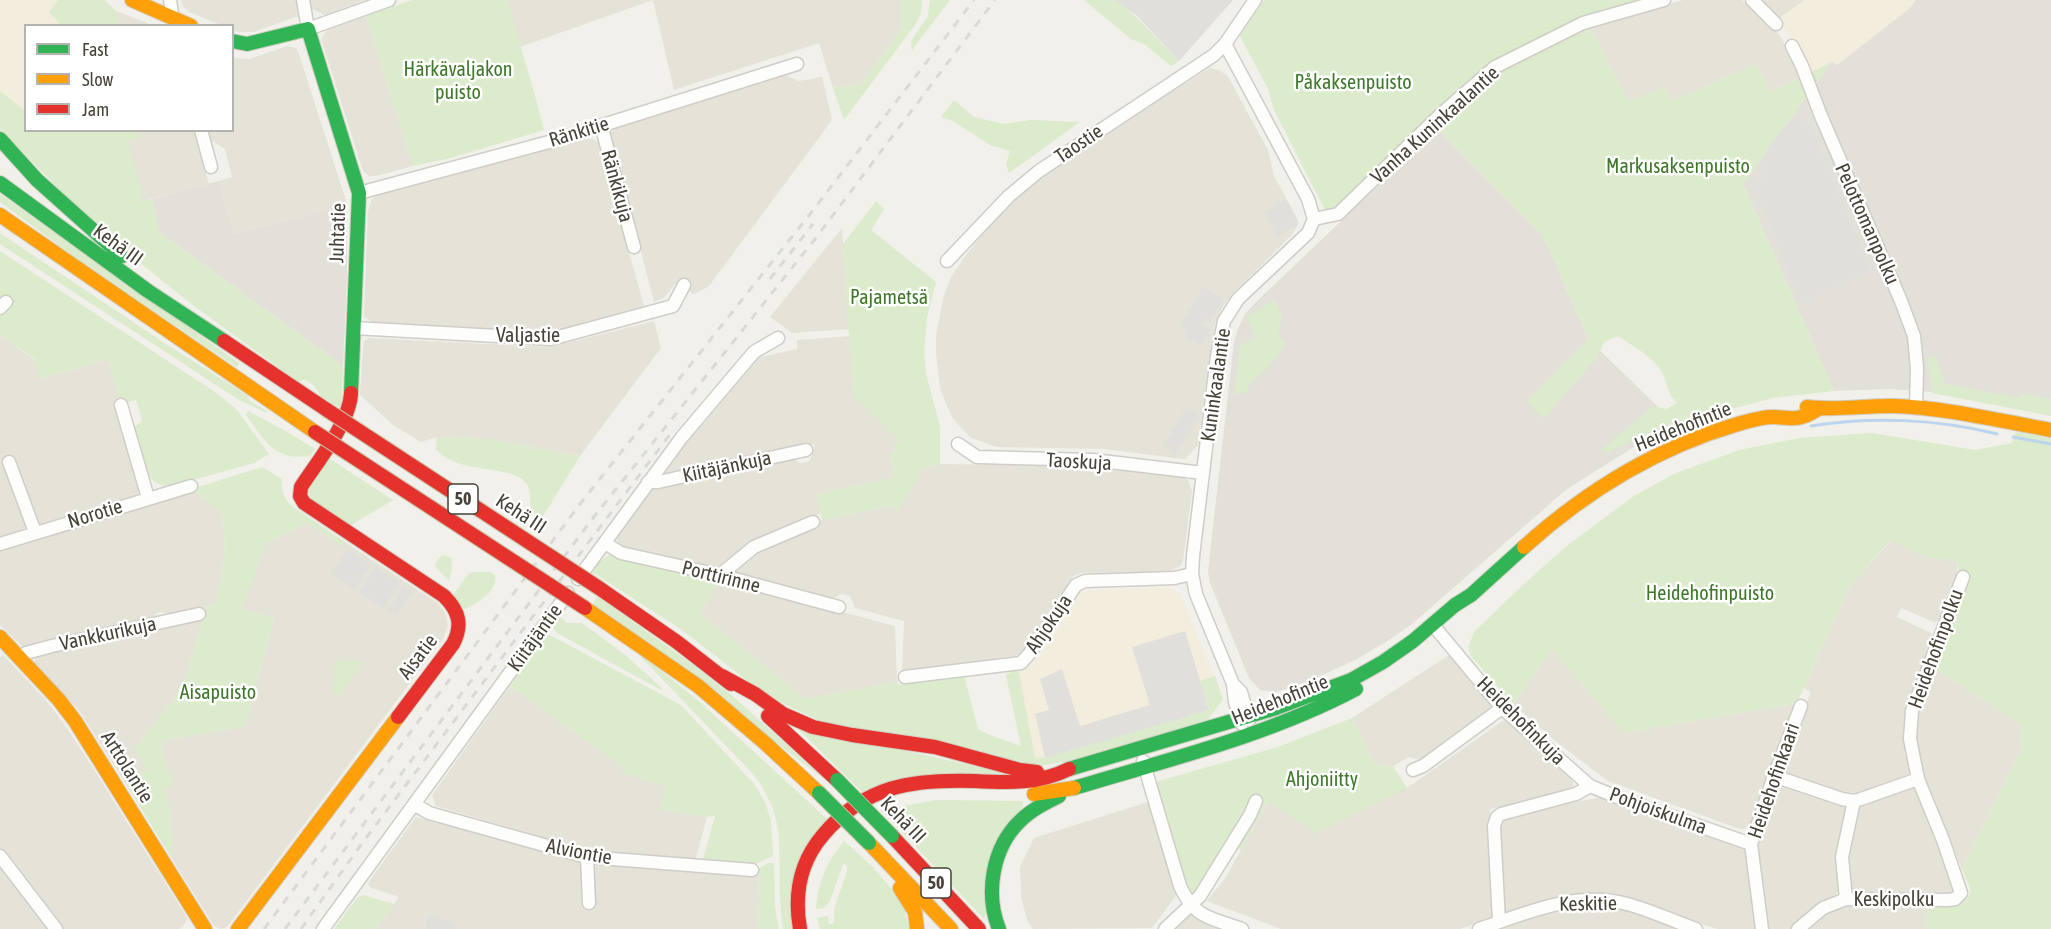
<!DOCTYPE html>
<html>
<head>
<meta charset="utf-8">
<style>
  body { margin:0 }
  #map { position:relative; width:2051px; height:929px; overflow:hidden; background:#f1f0eb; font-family:"Asap Condensed",sans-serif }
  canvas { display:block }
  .legend { position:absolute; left:24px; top:24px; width:210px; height:108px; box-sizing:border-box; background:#fff; border:2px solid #b5b3af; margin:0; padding:8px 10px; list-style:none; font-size:18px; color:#474237 }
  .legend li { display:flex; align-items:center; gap:12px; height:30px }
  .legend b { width:30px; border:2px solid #b5b3af }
</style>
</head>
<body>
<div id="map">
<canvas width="2051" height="929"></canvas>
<ul class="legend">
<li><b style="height:8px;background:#30b455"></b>Fast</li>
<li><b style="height:8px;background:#ff9f0a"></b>Slow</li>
<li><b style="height:8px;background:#e5322d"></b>Jam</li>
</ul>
</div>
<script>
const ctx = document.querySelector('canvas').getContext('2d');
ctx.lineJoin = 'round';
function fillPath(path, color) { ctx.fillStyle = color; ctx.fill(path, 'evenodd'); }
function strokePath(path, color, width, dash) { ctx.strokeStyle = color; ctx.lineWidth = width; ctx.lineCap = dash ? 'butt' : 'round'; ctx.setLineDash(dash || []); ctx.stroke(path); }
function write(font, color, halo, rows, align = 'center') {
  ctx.font = font + ' "Asap Condensed",sans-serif'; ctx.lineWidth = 5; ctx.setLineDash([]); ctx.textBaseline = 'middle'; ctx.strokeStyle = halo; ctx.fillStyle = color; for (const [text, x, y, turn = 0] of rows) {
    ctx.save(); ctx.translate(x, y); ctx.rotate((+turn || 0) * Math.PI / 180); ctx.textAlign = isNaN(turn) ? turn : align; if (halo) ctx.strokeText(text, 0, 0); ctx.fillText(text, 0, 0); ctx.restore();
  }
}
const residential = new Path2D(`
  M181,0H297L300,17H295L254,32H238L233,30L232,26L221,25L189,12L183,6Z
  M310,0H364L325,15L312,9Z
  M507,0H901V30L861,84L833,88L819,43L674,90L653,0L520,47Z
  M1683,0H1742L1762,16L1778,33L1804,75L1770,92L1756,64L1672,101L1664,87L1629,102L1589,26Z
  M1756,0H1805L1778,19Z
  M116,11L152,25H119Z
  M366,16L413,166L376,176H369L363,171L321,39L327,30Z
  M287,46L296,48L299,54L347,204L234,234L219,181L232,177L225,149L209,139L207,131L232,130L233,58L249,59Z
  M1210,68L1218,70L1227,75L1231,82L1268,150L1274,176L1298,220L1297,227L1291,236L1234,292L1223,306L1215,324L1211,346L1198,445L1185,459L1175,458L1104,449L997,447L971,438L954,420L947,406L940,388L936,352V336L943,299L951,277L964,258L994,219L1024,190L1040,177L1077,151Z
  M783,74L799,81L822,77L832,120L709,286L694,294L675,284L665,297L654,302L609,129Z
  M139,131H194L209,184L139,202L128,140L140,137Z
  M585,138L592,139L598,142L600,149L644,306L550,332L374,323L364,317L368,211L372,199L378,195Z
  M842,228L849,329L792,333L770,317Z
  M654,321L661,348L580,456L486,439L437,437L421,442L393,425L360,395L363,348L364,342L368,338L551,347Z
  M0,334L34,360L41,379L108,359L121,404L140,485L138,493L133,499L44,525L38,524L15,468V459L7,457L3,461L2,466L9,475L28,522L25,527L20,533L0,539Z
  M850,336L854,396L899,440L891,454L893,478L817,494L821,513L745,548L720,570L619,545L616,536L653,488L793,458L800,463L810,461L815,444L672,475L666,471L668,466L698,423H704L756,358L797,349V340Z
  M940,464L1097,466L1182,477L1188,480L1192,491L1183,561L1180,566L1168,572L1081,573L1073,576L1020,655L902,674L904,621L855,608L850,596L841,594L832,599L729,572L749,553L822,520L896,505L897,511L923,468Z
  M195,488L196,493L223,514L225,555L216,602L201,611L170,617L162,612L157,613L150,621L24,648L0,625V548Z
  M308,523L342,546L345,542L439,604L446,615L448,626L443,639L227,927L221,929L214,926L172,859V828L166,788L167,770L161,741L245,726L274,618L241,609L266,543Z
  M1892,540L1926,557L1957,562L1958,578L1942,620L1934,622L1901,608L1897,617L1931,633L1934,637L1911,697L1909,774L1858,793L1837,791L1787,773L1782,768V760L1811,692L1804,688L1849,587Z
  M722,580L895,626L897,682L805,699L699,613Z
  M203,620L182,689L135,748L147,770L126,784L80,712L34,662L36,655Z
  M1552,649L1624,733L1797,703L1769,772L1754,821L1750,826L1745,829L1737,828L1608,781L1554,740L1513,704Z
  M1452,653L1490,701V707L1488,712L1420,760L1409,757L1393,766L1383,767L1374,763L1352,718Z
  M3,655L44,698L62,721L86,757L188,919L180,929H60L0,850V658Z
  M1935,669L2021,724L2020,752L1962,869L1923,775L1916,743L1918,711Z
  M510,686L623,767V773L667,786L660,809L707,817L695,861L601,856L600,852L591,851L436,806L432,795Z
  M1504,720L1570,775L1573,781V788L1568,792L1490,809L1494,918L1460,929H1281L1207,901L1226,877L1268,801L1407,788Z
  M1783,782L1842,803L1846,809L1841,886L1834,897L1791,929H1766L1754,849L1777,784Z
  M1912,785L1917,787L1956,888L1952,893L1944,895L1859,893L1853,890L1851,884L1849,855L1856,811L1865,802Z
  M1602,797L1743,848L1745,852L1758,929H1717L1619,895L1556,898L1501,916L1498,827L1501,818L1511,814Z
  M1148,802L1177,894L1152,928L1033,929L1027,920L1021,897L1020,867L1034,838Z
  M416,817L581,862L592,869L600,864L760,873L758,929H376L399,897L372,888L368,885L370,880Z
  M0,862L51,929H0Z
  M1853,904L1929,905L1926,929H1807L1827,912Z
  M1618,905L1669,923L1673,929H1489L1559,907Z
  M1189,914L1232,929H1171Z`);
const commercial = new Path2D(`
  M0,0H80L82,25L26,26V130L0,111Z
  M1805,0H1916L1911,8L1837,65L1832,62L1811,72L1798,46L1778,19Z
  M1169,587L1180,593L1220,691L1221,699L1048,758L1035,757L1018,668L1027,667L1038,659L1077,596L1087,590Z`);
const industrial = new Path2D(`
  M1916,0H2051V413L1932,392L1890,389L1834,391L1743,184L1832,62L1837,65L1910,8Z
  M1438,129L1541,234L1548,246L1588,339L1678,426L1642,442L1567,489L1412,624L1389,640L1359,658L1304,684L1276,692L1260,690L1249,678L1210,583L1208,571L1234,341L1238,329L1245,314L1256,302Z
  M219,181L234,234L347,204V279L343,366L159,232L152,199Z`);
const green = new Path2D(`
  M58,0H105L116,11L119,25H59L58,21L49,12Z
  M412,0H507L534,92L544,130L451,158L413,166L366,16Z
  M901,0H922L921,13L915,25L844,120L833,88L861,84L901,30Z
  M930,0H950L912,50L911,41L928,16Z
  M1084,0H1115L1126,7L1179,61L1171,66L1144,44L1131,39Z
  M1264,0H1649L1511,56L1337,212L1327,214L1274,110L1268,89L1240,36Z
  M1589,26L1629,102L1664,87L1672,101L1756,64L1770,92L1832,62L1743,184L1834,391L1773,398L1663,427L1607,453L1600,451L1653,406L1667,409L1677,403C1665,391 1668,381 1660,369C1650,355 1633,346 1618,336L1604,342L1597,358L1543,419L1527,401L1588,339L1548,246L1541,234L1438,129L1500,71Z
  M0,91L25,111L26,130L139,131L141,137L128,141L141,188L140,202L152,199L159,232L343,366L341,408L321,397L315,386L304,379L299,382L292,377L194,306L99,230L0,129Z
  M954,100L974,117L1003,124L1031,120L1080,122L1009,173L1006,164L1010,151L990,145L953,121L941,117Z
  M0,194L239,363V365L236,367L79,260L0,202Z
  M876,201L884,209L871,230L936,282L927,317L924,352L926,374L940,426V464L923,468L897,512L895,505L822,520L817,494L893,478L891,454L899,440L853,396L843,244Z
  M0,233L166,344L247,395L250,401L269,412H265L239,400L0,244Z
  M0,251L218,394L237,410L269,454L254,463L175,485C142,491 140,454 132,430L142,420L136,400L121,404L108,359L40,379L34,359L0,334V316L12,304V302L0,303Z
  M1274,300L1282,316L1278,334L1286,345L1270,365L1248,386L1247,392L1234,394L1240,346L1255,338L1247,317Z
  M1927,357H1936L1945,384L2020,398L2022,394L2051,399V416L1932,393Z
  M248,411L289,433L315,449L310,456C274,461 265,441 246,415Z
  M2015,432L2051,438V929H1926L1929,905C1941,904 1973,908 1970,888C1968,882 1964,875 1962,869L2020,752L2021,724L1935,669C1947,635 1965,599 1957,562L1926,557L1891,540L1849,587L1797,703L1624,733L1552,649L1513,704L1471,656L1468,648L1474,632L1526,582L1568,545L1634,496L1674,474L1739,450L1799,438L1872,433L1975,450L2012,443Z
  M437,437L486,439L580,456L539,523C537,519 534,515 532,510C529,502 532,490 526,483C510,463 458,476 436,449Z
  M327,457L393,500L348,527C335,518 303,504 309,484C312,475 321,465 327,457Z
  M262,467L282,479C281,491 284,499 293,507L345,542L342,546L308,523L266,543L242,609L274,618L245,726L161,741L167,770L172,774V786L166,788L172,828V859L126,784L147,770L135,748L182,689L203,620L201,611L216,602L225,555L223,514L196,493L195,488Z
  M443,555L451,557L452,570L449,581L435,566L438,559Z
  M609,555L722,580L699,613L805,699L897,682L899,685L964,675L978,729L989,735L1021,746L1006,675L1018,668L1035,757L1045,758L1209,709L1200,681L1215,676L1223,699L1208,720L1073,760L1041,766L829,725L767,696L682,630L592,572L600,561Z
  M476,572H490L495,575C498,591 477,605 463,609L453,595L469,573Z
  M597,596L692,664L735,698L828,782L593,604Z
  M560,616L567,623H582L624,654L663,689L661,690L557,633L553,628Z
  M548,634L681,705L755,785L765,802L771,820L773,856L749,867L702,863L715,816L707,817L660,809L666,786L623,773V767L510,686Z
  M643,656L701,703L827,819L793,929H783C777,895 782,863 778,830C775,809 766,791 754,775L641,657Z
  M336,660L363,662L341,694L337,695L332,692Z
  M1352,718L1374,763L1383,767L1393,766L1407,788L1316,833L1268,801L1241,850L1228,843L1196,893L1191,895L1188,892L1155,782L1278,747Z
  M796,727L1006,773L862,792Z
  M937,800L1023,801V805L984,919L881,810Z
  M844,841L873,867L903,903L909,929H820L817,918L828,916L829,924L834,923V909L847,872V865L843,864L830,901L824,908L816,909C818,881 827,862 844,841Z
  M768,863H774L775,908L779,929H758L760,874L756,870Z
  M363,895L394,904L376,929H334L357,898Z`);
const parking = new Path2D(`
  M1115,0H1233L1179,61L1137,16Z
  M1795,118L1800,124L1808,121L1870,271L1813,295L1815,300L1803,305L1753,184L1764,180L1762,174L1758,173L1768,148L1783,128Z
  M1286,200L1299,224L1277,236L1264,212Z
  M1203,287L1224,299L1210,322L1204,318L1200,324L1210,330L1201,346L1185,336L1188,331L1180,326Z
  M1186,408L1199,416L1175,455L1163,447Z
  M348,549L371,564L355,589L331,574Z
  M376,567L400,583L383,608L359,592Z
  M404,586L412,591L396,617L388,611Z
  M1185,631L1209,710L1045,758L1035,714L1049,710L1040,679L1062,669L1080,726L1150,705L1132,647Z
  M434,916L454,923L455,929H427V918Z`);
const stream = new Path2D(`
  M1811,426C1871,416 1938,419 1997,434
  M2013,437L2051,444`);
const street = new Path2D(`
  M170,0L173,21
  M303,0L308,29L389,0
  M1752,0L1776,24
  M1225,44L1308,199L1314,219L1308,233L1238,299L1224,321L1217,356L1193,556L1192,574L1196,594L1233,684L1235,702L1242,724
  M1792,46L1802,66L1821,116L1901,301L1914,336L1917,368L1916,408
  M601,125L634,247
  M201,130L211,167
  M359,193L549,142L797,64
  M1314,219L1338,214L1440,115L1495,67L1583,23L1664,0
  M947,261L1009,196L1039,171L1214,55L1225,44L1255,0
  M0,308L6,302
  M354,328L551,339L673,306L684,285
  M121,405L148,498
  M958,444L977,457L1093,460L1203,473
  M9,462L35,532
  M648,482H658L806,450
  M605,543L621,553L720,575L839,607
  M0,544L191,486
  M720,575L754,547L813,522
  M578,579L682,437L754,352L778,338
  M1433,625L1502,708L1590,786
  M20,659L26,653L52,646L199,614
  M905,677L1021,663L1030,653L1076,585L1085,581L1174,578L1192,574
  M1233,684L1241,692L1249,720
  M1143,761L1180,886C1194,918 1211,918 1242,929
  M1413,770L1423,766L1502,708
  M1774,776L1842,799L1854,801L1861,799L1918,779
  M414,804L429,813L587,857L752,870
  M0,856L56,929
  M587,857L589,903
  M1846,899L1842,857L1854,801
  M1499,922L1494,826L1497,817L1501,814L1576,794L1590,786L1622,799L1751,844
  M323,929L568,593
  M1165,929L1200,896L1250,815L1256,801
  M1479,929C1527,913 1576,890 1627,904C1650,910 1673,921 1696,929
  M1762,929L1751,844L1774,776L1801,706
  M1798,929L1823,908L1846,899L1948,900L1955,899L1961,893L1943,840L1918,779L1910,739L1912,711L1963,577`);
const fast = new Path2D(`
  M232,41L247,44L308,29L359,193L351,393
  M0,139L37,180L122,256
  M0,183L148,291L224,341
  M1069,769L1276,708L1351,680L1383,662L1413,641L1455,605L1471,595L1524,547
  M1074,788C1170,759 1267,736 1356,689
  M999,929C985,894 992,848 1020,821C1031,810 1045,803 1059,796`);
const slow = new Path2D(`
  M132,0L191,26
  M0,215L315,432
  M1807,407C1837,411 1866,405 1895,406C1947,408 2000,421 2051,430
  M1524,547C1586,491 1659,447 1738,424C1749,421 1764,416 1775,417C1793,419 1801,420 1818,409
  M585,608L698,686L765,743L819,793
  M0,637L59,700L75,721L205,929
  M1034,794L1074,788
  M869,843L951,929
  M900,888L915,912L917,929
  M238,929L398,717`);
const jam = new Path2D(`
  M224,341L327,410
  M351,393C350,422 317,462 301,487L300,496L304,503L444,596C459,611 463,625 453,644L398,717
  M599,588L677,642L731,684
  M722,676L755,694L783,714L813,727L852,735L935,747L1020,770L1037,772
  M768,716L837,780
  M892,836L979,929
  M800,929C794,895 800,862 823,835C865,785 913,779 975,781C1008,783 1039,784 1069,769`);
const rail = new Path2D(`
  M770,279L813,224
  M264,929L580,504L814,209L974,0
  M285,929L593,518L815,239L995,0
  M301,929L363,842L674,429`);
const fastBridge = new Path2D(`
  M837,780L892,836
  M819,793L869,843`);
const jamBridge = new Path2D(`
  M327,410L599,588
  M315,432L585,608`);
const shields = [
  [463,499,30],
  [936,883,30]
];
const shieldNames = [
  ["50",463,499],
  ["50",936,883]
];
const parkNames = [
  ["Härkävaljakon",458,70],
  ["puisto",458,93],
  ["Påkaksenpuisto",1353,83],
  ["Markusaksenpuisto",1678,167],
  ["Pajametsä",889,298],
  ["Heidehofinpuisto",1710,594],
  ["Aisapuisto",218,693],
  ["Ahjoniitty",1322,780]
];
const streetNames = [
  ["Vanha Kuninkaalantie",1435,125,-42],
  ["Ränkitie",579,132,-17],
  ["Taostie",1079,144,-34],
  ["Ränkikuja",617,186,75],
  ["Pelottomanpolku",1867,224,66],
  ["Juhtatie",338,233,-88],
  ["Kehä III",118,245,36],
  ["Valjastie",528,336],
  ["Kuninkaalantie",1216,385,-82],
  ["Heidehofintie",1683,427,-22],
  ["Taoskuja",1079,462,3],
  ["Kiitäjänkuja",727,467,-12],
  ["Norotie",95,514,-17],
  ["Kehä III",521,514,33],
  ["Porttirinne",721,577,14],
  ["Ahjokuja",1049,624,-56],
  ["Vankkurikuja",108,634,-12],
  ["Kiitäjäntie",535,638,-54],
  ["Heidehofinpolku",1936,649,-70],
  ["Aisatie",418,657,-53],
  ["Heidehofintie",1280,700,-22],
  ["Heidehofinkuja",1521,721,45],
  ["Arttolantie",127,767,58],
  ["Heidehofinkaari",1774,781,-71],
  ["Pohjoiskulma",1658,811,20],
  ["Kehä III",903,820,46],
  ["Alviontie",579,852,11],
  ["Keskipolku",1894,900],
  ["Keskitie",1588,904,-1]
];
fillPath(residential, '#e5e2d8');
fillPath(commercial, '#f3edde');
fillPath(industrial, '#e3e0da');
fillPath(green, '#dbebcb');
fillPath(parking, '#e0dfdb');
strokePath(stream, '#bcd5ee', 3);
strokePath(street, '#cfcdc8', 15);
strokePath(fast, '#d0cec2', 16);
strokePath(slow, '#d0cec2', 16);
strokePath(jam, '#d0cec2', 16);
strokePath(street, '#fdfdfc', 12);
strokePath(fast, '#30b455', 14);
strokePath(slow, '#ff9f0a', 14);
strokePath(jam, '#e5322d', 14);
strokePath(rail, '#d9d9d8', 3, [8, 8]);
strokePath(fastBridge, '#c8c0a7', 16, []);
strokePath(jamBridge, '#c8c0a7', 16, []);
strokePath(fastBridge, '#30b455', 14);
strokePath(jamBridge, '#e5322d', 14);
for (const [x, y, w] of shields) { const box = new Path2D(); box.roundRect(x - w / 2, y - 15, w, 30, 4.5); ctx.fillStyle = '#fff'; ctx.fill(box); strokePath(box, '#474237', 1.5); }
write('bold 18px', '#474237', null, shieldNames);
write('20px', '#3f782a', '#fff', parkNames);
write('20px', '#474237', '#fff', streetNames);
</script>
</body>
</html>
